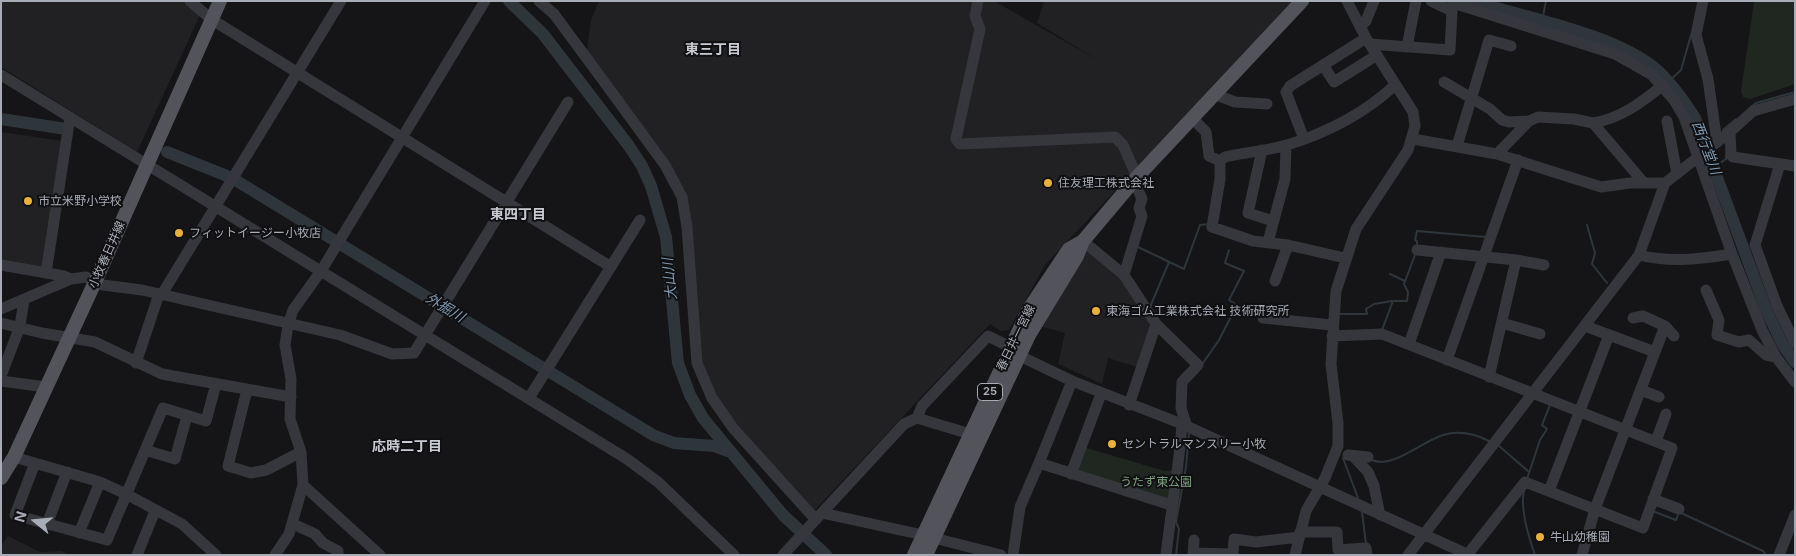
<!DOCTYPE html>
<html>
<head>
<meta charset="utf-8">
<style>
  body { margin:0 }
  #map { position:relative; width:1796px; height:556px; overflow:hidden; background:#151517; font-family:Inter,sans-serif }
  canvas { display:block }
  .frame { position:absolute; inset:0; border:2px solid #a8acb6; pointer-events:none }
  .north { position:absolute; left:10px; top:496px; width:50px; height:50px; -webkit-text-stroke:4px #101012; paint-order:stroke; rotate:287deg; font-size:14px; font-weight:700; line-height:20px; text-align:center; color:#a8acb6 }
  .north::after { content:''; display:block; margin:auto; width:18px; height:22px; background:#a8acb6; clip-path:polygon(50% 0,100% 100%,50% 72%,0 100%) }
</style>
</head>
<body>
<div id="map">
<canvas width="1796" height="556"></canvas>
<div class="frame"></div>
<div class="north">N</div>
</div>
<script>
const ctx = document.querySelector('canvas').getContext('2d');
ctx.lineJoin = 'round';
function fillPath(path, color) { ctx.fillStyle = color; ctx.fill(path, 'evenodd'); }
function strokePath(path, color, width, dash) { ctx.strokeStyle = color; ctx.lineWidth = width; ctx.lineCap = dash ? 'butt' : 'round'; ctx.setLineDash(dash || []); ctx.stroke(path); }
function write(font, color, halo, rows, align = 'center') {
  ctx.font = font + ' Inter,"Noto Sans JP",sans-serif'; ctx.lineWidth = 4; ctx.setLineDash([]); ctx.textBaseline = 'middle'; ctx.strokeStyle = halo; ctx.fillStyle = color; for (const [text, x, y, turn = 0] of rows) {
    ctx.save(); ctx.translate(x, y); ctx.rotate((+turn || 0) * Math.PI / 180); ctx.textAlign = isNaN(turn) ? turn : align; if (halo) ctx.strokeText(text, 0, 0); ctx.fillText(text, 0, 0); ctx.restore();
  }
}
const built = new Path2D(`
  M1,1H185L200,15L137,152L1,67Z
  M599,1H994L1101,62L1037,23L1044,1H1294L1045,265L1009,330L1001,331L990,324L813,512L718,402L701,358L685,197L587,51L591,20Z
  M1,132L63,141L42,269L1,262Z
  M1083,250L1090,251L1118,274L1150,324L1137,367L1108,358L1102,384L1058,364L1065,333L1039,326Z
  M8,536L40,552L61,551L71,555H1V545Z`);
const green = new Path2D(`
  M1750,1H1795V84L1750,99L1743,97L1741,91L1754,2Z
  M1083,447L1165,471L1176,470L1169,500L1075,471Z`);
const stream = new Path2D(`
  M1542,21L1546,1
  M1668,82L1681,70L1691,35
  M1751,107L1756,103L1795,92
  M1723,133V130L1736,119
  M1713,168L1726,159V155
  M1587,225L1595,253L1592,264L1607,283
  M1417,245V241L1415,240L1417,231L1486,237
  M1138,247L1184,269L1200,225L1209,224
  M1390,274L1405,281
  M1150,307L1169,262
  M1339,314H1367L1366,309L1374,304L1392,301
  M1382,330L1393,301H1407L1408,292L1404,284L1415,255
  M1203,363L1219,340L1237,305L1229,300L1244,271L1225,263L1229,250
  M1498,445L1529,472
  M1343,458L1358,498
  M1372,460C1394,470 1425,438 1447,434C1461,431 1477,435 1489,441
  M1527,479L1540,440L1547,429L1542,425L1550,405
  M1524,491C1520,508 1529,538 1535,555
  M1362,512L1366,544
  M1655,512L1676,520L1679,512L1763,551L1766,555
  M1176,555L1179,529L1176,522L1186,467L1189,433`);
const river = new Path2D(`
  M509,1L543,34L629,146L642,166L651,186L666,237L678,363L690,395L703,418L783,515L826,555
  M1473,1C1526,18 1615,34 1657,70C1672,84 1684,101 1695,118L1767,312L1783,345L1795,362
  M1,119L66,129
  M167,152L232,178L653,435L674,443L714,446L728,451`);
const minor = new Path2D(`
  M190,1L211,19L611,267
  M539,1L554,14L602,79L665,165L682,197L687,227L697,363L712,398L733,428L816,520
  M978,1L975,16L980,29L956,139L960,144L1115,137L1123,145L1137,177
  M1703,1L1696,35L1708,79L1717,142
  M1453,3L1615,54L1652,75L1674,100L1684,117L1732,254L1762,330L1776,357L1795,382
  M1360,27L1366,21L1374,1
  M1370,44L1450,50L1452,11L1431,1
  M1407,47L1416,1
  M1323,65L1334,82L1377,55
  M1,75L627,459L658,482L734,555
  M1444,82L1490,109L1502,120L1509,122L1529,121
  M1214,94L1235,102L1267,104
  M1192,118L1206,132L1209,156L1220,161L1225,157C1245,152 1267,151 1287,145C1326,133 1365,113 1395,85
  M1667,121L1677,174
  M1593,123C1621,118 1641,103 1663,85
  M1730,132L1731,155L1733,157L1795,166
  M1304,139L1286,92L1290,86L1366,38
  M1413,139L1497,154L1601,187L1630,183H1665L1730,132L1753,111L1795,99
  M1457,146L1489,40L1511,46
  M1262,150L1248,213L1273,221
  M1497,154L1529,121L1538,117L1574,119L1593,123L1644,183
  M1220,161V179L1212,227L1253,241L1288,245L1345,258
  M1780,164L1755,245L1777,306L1795,343
  M1083,241L1124,275L1156,324L1129,405
  M1268,242L1285,179L1286,145
  M1417,250L1516,260L1544,265
  M1639,255C1671,263 1700,259 1732,254
  M1,265L64,276L71,279
  M46,273L70,117
  M1124,275L1142,216L1139,208L1142,199L1134,181
  M1275,281L1288,245
  M1706,290L1719,320L1717,335L1739,342L1749,340L1766,355L1776,357
  M162,294L341,1
  M1,309L71,279L86,277L103,285L142,290L340,335L392,354L414,353L568,102
  M1263,318L1332,325
  M1633,318L1643,316L1665,326L1674,336
  M1,323L42,333L95,342L162,374L291,397
  M1502,323L1540,334
  M1156,324L1198,365L1182,382L1181,408L1187,427
  M1585,326L1655,352
  M1332,336L1382,334L1672,448L1643,528L1525,482L1468,554
  M1409,344L1441,252
  M1447,360L1518,160
  M136,363L159,294
  M1,376L20,326L24,300
  M1489,377L1516,260
  M1,381L46,387
  M247,390L228,466L251,473L266,470L301,452
  M1641,390L1659,397
  M529,398L640,220
  M917,418L922,406L988,336L1010,347L1020,356L1072,381L1182,424L1469,555
  M1656,441L1666,414
  M145,450L175,459L187,416
  M1348,455L1368,457
  M1353,456L1368,472L1374,486L1380,515
  M14,457L100,482L126,494L182,524L216,555
  M35,463L15,515L107,540L163,408L206,421L216,384
  M1039,463L1072,381
  M1071,474L1101,394
  M303,485L380,555
  M1549,491L1609,335
  M1653,499L1679,509
  M822,513L923,535
  M47,524L67,472
  M293,524L315,534L323,543L338,551V555
  M1300,532H1337L1338,550L1366,548L1367,555
  M79,533L100,482
  M934,538L1001,555
  M1193,553L1233,554L1234,539L1256,542L1299,537
  M137,555L155,511
  M275,555L289,534L303,485L301,452L290,419L291,379L285,345L288,325L293,310L321,271L485,1
  M783,555L904,424L917,418L970,434
  M1013,555L1020,507L1039,463L1171,505
  M1166,555C1171,511 1179,468 1182,424
  M1193,555L1194,540
  M1295,555L1306,511L1325,478L1338,446V423L1331,364L1336,291L1356,229L1408,150L1415,126L1413,112L1366,38L1347,1
  M1408,555L1639,255L1665,183
  M1582,555L1595,509L1665,326
  M1779,555L1795,515`);
const major = new Path2D(`
  M1,478L14,457L95,282L220,1
  M914,555L1029,309L1069,249L1083,241
  M926,555L1029,335L1077,256L1083,241L1137,177L1302,1`);
const markers = [
  [1048,183,5,"#e9b13c"],
  [28,201,5,"#e9b13c"],
  [179,233,5,"#e9b13c"],
  [1096,311,5,"#e9b13c"],
  [1112,444,5,"#e9b13c"],
  [1540,537,5,"#e9b13c"]
];
const shields = [
  [990,392,25]
];
const shieldNames = [
  ["25",990,392]
];
const poiNames = [
  ["住友理工株式会社",1058,183],
  ["市立米野小学校",38,201],
  ["フィットイージー小牧店",189,233],
  ["東海ゴム工業株式会社 技術研究所",1106,311],
  ["セントラルマンスリー小牧",1122,444],
  ["牛山幼稚園",1550,537]
];
const streetNames = [
  ["小牧春日井線",107,255,-66],
  ["春日井一宮線",1016,338,-64]
];
const parkNames = [
  ["うたず東公園",1156,482]
];
const neighbourhoodNames = [
  ["東三丁目",713,50],
  ["東四丁目",518,215],
  ["応時二丁目",407,447]
];
const waterNames = [
  ["西行堂川",1706,148,69],
  ["大山川",670,279,-96],
  ["外掘川",445,308,31]
];
fillPath(built, '#212124');
fillPath(green, '#202721');
strokePath(stream, '#2e363c', 2);
strokePath(river, '#2e363c', 12);
strokePath(minor, '#36373c', 11);
strokePath(major, '#53545b', 14);
for (const [x, y, r, color] of markers) { const dot = new Path2D(); dot.arc(x, y, r, 0, 2 * Math.PI); ctx.fillStyle = color; ctx.fill(dot); strokePath(dot, '#101012', 2); }
for (const [x, y, w] of shields) { const box = new Path2D(); box.roundRect(x - w / 2, y - 8.5, w, 17, 4); ctx.fillStyle = '#101012'; ctx.fill(box); strokePath(box, '#a8acb6', 1); }
write('bold 11px', '#a8acb6', null, shieldNames);
write('12px', '#a8acb6', '#101012', poiNames, 'left');
write('12px', '#a8acb6', '#101012', streetNames);
write('12px', '#80a182', '#101012', parkNames);
write('bold 14px', '#c9cbd3', '#101012', neighbourhoodNames);
write('italic 14px', '#8099b0', '#101012', waterNames);
</script>
</body>
</html>
